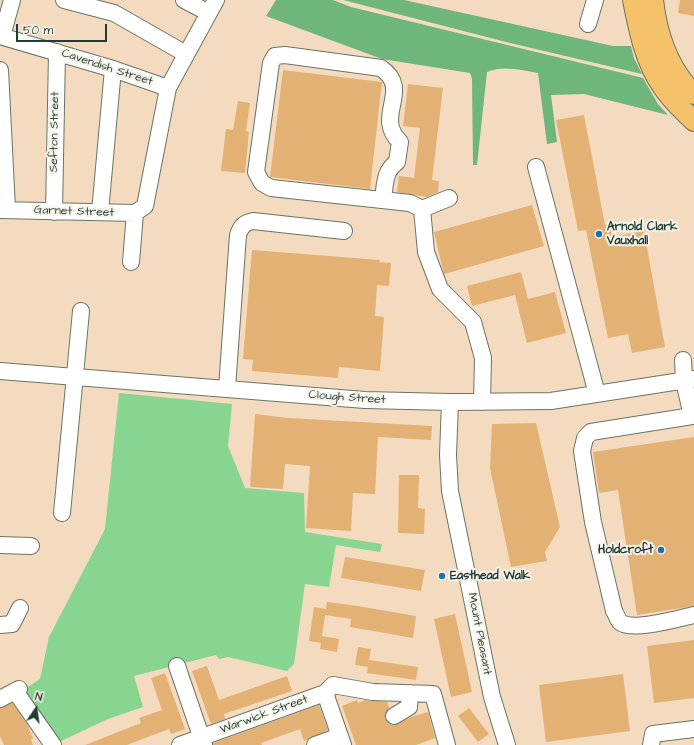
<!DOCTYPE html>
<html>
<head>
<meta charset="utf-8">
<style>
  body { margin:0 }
  #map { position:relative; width:694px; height:745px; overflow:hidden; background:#f4dbbf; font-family:"Architects Daughter",sans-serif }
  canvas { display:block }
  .north { position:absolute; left:16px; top:689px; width:40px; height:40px; -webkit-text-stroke:3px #f7f3e8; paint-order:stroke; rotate:13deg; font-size:11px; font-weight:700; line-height:16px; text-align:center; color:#1f3d34 }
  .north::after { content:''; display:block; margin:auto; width:14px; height:18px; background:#1f3d34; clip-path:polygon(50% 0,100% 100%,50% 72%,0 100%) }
  .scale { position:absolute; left:16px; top:24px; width:91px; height:18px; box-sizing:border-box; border:2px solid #1f3d34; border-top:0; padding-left:5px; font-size:12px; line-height:14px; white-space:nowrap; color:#1f3d34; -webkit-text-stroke:3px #f7f3e8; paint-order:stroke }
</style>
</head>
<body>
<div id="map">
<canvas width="694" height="745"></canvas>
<div class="north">N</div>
<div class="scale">50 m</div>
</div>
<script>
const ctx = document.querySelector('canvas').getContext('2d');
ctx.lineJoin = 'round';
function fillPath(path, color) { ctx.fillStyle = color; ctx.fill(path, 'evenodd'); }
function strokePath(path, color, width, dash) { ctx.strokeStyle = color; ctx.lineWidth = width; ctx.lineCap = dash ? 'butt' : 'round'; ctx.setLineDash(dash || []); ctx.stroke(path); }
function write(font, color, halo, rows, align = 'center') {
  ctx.font = font + ' "Architects Daughter",sans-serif'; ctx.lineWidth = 4; ctx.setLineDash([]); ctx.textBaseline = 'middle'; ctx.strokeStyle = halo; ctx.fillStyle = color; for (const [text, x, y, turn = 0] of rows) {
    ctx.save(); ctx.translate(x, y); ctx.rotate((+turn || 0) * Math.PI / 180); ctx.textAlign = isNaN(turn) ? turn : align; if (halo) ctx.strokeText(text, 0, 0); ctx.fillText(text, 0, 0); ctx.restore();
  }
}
const green = new Path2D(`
  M119,393L232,404L228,446L245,488L304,493L305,532L382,544L380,552L336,545L329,587L305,584L294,664L287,671L228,657L219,659L216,655L134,676L143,707L108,719L57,743L20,692L40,679L49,637L105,529Z`);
const forest = new Path2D(`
  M276,0H333L351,7L643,78L658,104L668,115L584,94L551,95L557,142L547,144L538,73C521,70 503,65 487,72L477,165H473L472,79L470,73L382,59L266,16Z
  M343,0H404L613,46H631L634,58L642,74L510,43Z`);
const building = new Path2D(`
  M680,0H694V16L678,13Z
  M283,70L382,82L370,189L270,177Z
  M408,84L443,88L432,180L439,181L438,192L427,197L397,192L399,176L414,178L420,128L403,126Z
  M238,101L250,103L246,131L249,132L245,173L221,171L226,129L233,130Z
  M584,115L605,225L610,224L612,237L644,231L665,347L632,353L628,334L608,338L586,230L578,231L556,120Z
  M532,205L544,246L444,274L434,232Z
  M252,250L380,260L379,262L391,263L389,286L377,285L375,316L384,317L380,371L339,367L338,378L252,371L253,360L243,359Z
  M521,272L528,299L555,292L566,333L527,343L515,295L472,306L467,286Z
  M255,414L288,418L432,426L431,440L378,437L375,494L353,493L351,531L306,528L310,466L285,464L283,489L250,487Z
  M536,423L560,527L545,552L547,561L511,567L490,468L492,424Z
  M694,437V606L637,615L618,490L599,493L593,452Z
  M399,475H419L418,508L425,509L424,534L398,533Z
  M345,557L425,570L421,591L341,578Z
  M327,602L358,606L416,616L413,638L350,627L351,619L325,615L322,636L339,639L337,652L320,649L321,643L309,641L314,607L326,609Z
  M455,614L472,692L451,697L434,619Z
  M694,640V698L654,703L647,646Z
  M358,647L371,649L368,667L355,665Z
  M369,660L418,667L416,680L367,673Z
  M207,666L219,700L287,676L292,691L224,714L225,719L211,724L192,671Z
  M165,673L185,729L171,734L169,729L127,745H85L141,723L139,718L162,710L151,678Z
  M623,674L630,731L546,742L539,685Z
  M357,700L358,703L365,700L387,702L389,708L385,717L389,724L394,725L411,717L428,712L435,738L416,745H356L342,706Z
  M12,703L28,726L33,739H31L33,745H4L0,736V708Z
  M319,705L328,730L307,740L304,741L300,729L261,743L262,745H213V743Z
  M469,708L489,734L478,742L458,716Z`);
const minor = new Path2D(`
  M64,0L114,13L186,54
  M184,0L209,13
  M588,24L595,0
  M0,36L113,69L168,88
  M2,36L12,0
  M0,70L7,209
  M536,167L597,394
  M449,198L422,209L426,252L440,289L473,322L483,358L482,402
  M383,200C385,185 384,171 397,162L400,142C373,116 413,90 381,68L285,55L275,56L271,63L256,172L262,183L271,188L410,203L422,209
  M0,210L135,213L145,206L168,88L216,0
  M54,212L57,52
  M100,212L113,69
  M131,262L135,213
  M683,360L684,381L692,416L591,432L585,438L582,451L593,522L614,611C616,614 618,620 620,622C632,632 679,618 694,615
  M0,371L365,400L450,402L551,401L694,379
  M227,388L238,235C241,226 244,223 253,221L344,231
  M450,402L448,455L450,491L492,697L507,745
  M62,513L81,311
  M0,545L31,546
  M0,625L12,624L20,608
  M177,666L204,745
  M15,691L53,745
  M325,693L343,745
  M0,699L19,689
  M394,716L409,707L410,693
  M180,745L325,693L333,685L373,692L433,694L447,745
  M315,745L340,736
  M651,745L653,734L694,729`);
const major = new Path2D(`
  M633,0C639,30 645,62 663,87C671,100 683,110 694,121
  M653,0C657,35 668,69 694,94`);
const markers = [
  [599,234,4,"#1f6fb2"],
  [661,550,4,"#1f6fb2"],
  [442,576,4,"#1f6fb2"]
];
const streetNames = [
  ["Cavendish Street",107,68,18],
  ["Sefton Street",55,132,-89],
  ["Garnet Street",74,212,2],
  ["Clough Street",347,398,4],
  ["Mount Pleasant",479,634,79],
  ["Warwick Street",264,715,-20]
];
const poiNames = [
  ["Arnold Clark",607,227],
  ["Vauxhall",607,241],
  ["Holdcroft",653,550,"right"],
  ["Easthead Walk",450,576]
];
fillPath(green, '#88d491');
fillPath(forest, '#6eb67b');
fillPath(building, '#e3b174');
strokePath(minor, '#6a7465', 18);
strokePath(major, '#6a7465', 22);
strokePath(minor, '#fff', 16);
strokePath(major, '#f5c16b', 20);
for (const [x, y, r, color] of markers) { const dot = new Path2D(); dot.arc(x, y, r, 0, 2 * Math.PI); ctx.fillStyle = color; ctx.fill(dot); strokePath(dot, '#f7f3e8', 1.5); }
write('12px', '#1f3d34', '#f7f3e8', streetNames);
write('bold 12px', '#1f3d34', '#f7f3e8', poiNames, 'left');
</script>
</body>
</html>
